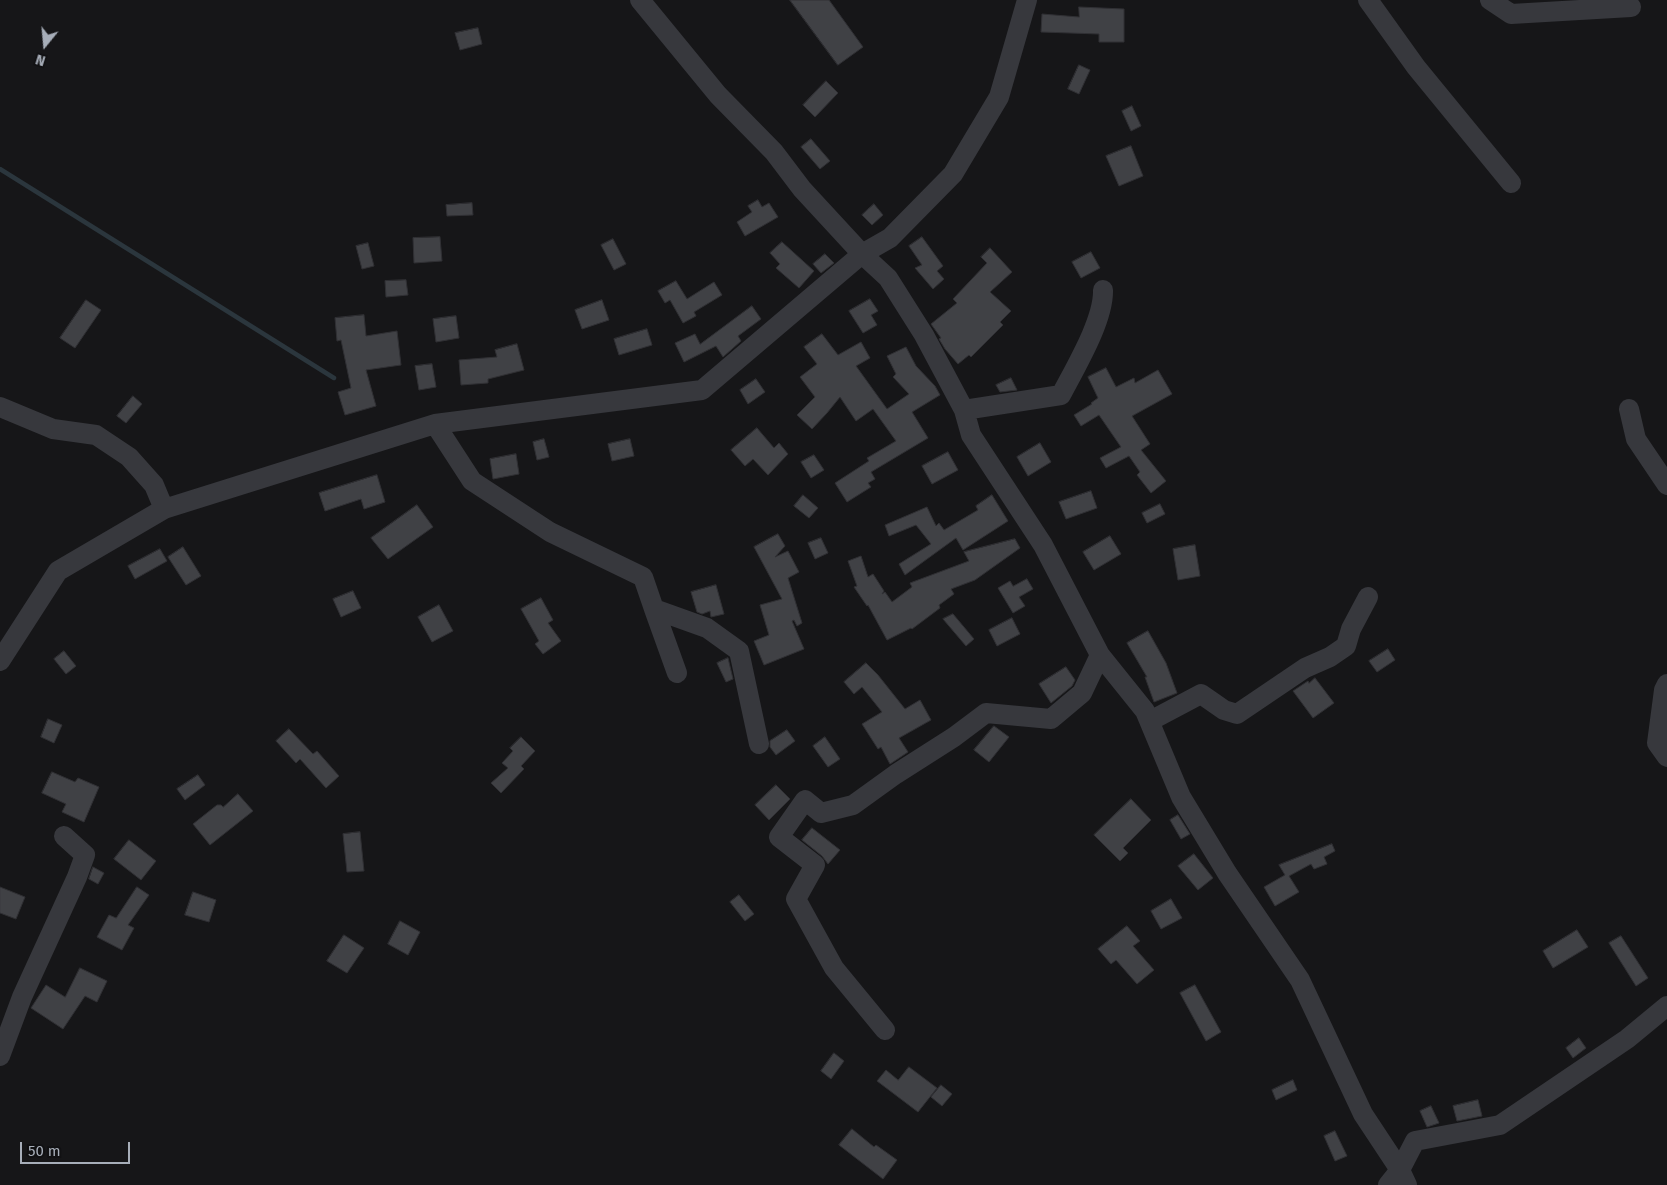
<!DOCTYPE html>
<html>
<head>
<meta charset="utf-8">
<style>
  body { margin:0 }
  #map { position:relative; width:1667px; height:1185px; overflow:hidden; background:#161618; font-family:"Fira Sans",sans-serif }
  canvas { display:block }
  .north { position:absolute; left:20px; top:20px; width:50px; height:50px; -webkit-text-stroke:4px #111113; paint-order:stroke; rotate:197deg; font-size:14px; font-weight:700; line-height:20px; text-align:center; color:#a7aeb9 }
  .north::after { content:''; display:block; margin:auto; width:18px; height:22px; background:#a7aeb9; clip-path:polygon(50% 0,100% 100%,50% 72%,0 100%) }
  .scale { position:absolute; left:20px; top:1142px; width:110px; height:22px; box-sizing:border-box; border:2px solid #a7aeb9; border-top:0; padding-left:6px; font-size:15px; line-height:18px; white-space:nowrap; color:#a7aeb9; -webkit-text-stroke:4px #111113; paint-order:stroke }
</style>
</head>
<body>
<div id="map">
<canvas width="1667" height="1185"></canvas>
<div class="north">N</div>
<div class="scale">50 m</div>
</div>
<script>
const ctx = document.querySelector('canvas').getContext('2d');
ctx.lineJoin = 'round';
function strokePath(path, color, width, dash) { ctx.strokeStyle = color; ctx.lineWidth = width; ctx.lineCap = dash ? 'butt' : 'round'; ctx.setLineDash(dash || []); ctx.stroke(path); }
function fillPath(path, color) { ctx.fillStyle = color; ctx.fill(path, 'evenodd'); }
const stream = new Path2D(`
  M0,169L334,378`);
const building = new Path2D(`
  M790,0H829L863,47L838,65Z
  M1079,7L1124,9V42H1099V34L1041,32L1042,14L1079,17Z
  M478,28L482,44L460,50L455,33Z
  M1079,65L1090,70L1079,94L1068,89Z
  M826,81L838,93L815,117L803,105Z
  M1132,106L1141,126L1131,131L1122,111Z
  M811,139L830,161L820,169L801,147Z
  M1131,146L1143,176L1119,186L1106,156Z
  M758,200L762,207L769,203L778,217L745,236L737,222L752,212L748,206Z
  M472,203L473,215L447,216L446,205Z
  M874,204L883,215L872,225L862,215Z
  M440,237L442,261L414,263L413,238Z
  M922,237L943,266L937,271L944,279L933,289L915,268L922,265L909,246Z
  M613,239L626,264L614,270L601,245Z
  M782,242L814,271L799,288L776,268L780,264L770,253Z
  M368,243L374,266L362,269L356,246Z
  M990,248L1012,272L990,292L1011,311L1000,322L1003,325L971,357L969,355L958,364L945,349L939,339L941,338L931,324L957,303L953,299L987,263L981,257Z
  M1091,252L1100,268L1081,278L1072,262Z
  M825,254L834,263L821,273L813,264Z
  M406,280L408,295L386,297L385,281Z
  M676,281L687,299L714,282L722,295L694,312L696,316L683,323L670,300L665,303L658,291Z
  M870,299L878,311L871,315L877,325L863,333L849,311Z
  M86,300L101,310L75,348L60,338Z
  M602,300L609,320L582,329L575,310Z
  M752,306L761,319L738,336L741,341L723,357L716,346L684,362L675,343L695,334L700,344Z
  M364,315L366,336L397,331L401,365L366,370L376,406L345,415L338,392L351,388L341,340L337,341L335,318Z
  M456,316L459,338L436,342L433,319Z
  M647,329L652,345L619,355L614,339Z
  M822,334L838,355L861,342L870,358L856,366L887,409L909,394L893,377L896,374L887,356L906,347L916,366L935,386L940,395L912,412L928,438L871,472L875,479L868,483L871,487L847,502L835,483L869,461L867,458L896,441L873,409L856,421L840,397L827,413L812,429L797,415L815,397L800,377L817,364L804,347Z
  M517,344L524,370L488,379V383L461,385L459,360L497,357L495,350Z
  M432,364L436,387L419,390L415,366Z
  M1106,368L1116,387L1134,378L1135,383L1158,370L1172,394L1132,416L1150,444L1141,450L1166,481L1151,493L1137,475L1140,472L1129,456L1106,468L1100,458L1121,447L1099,415L1081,426L1074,415L1092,404L1091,403L1098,398L1088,377Z
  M1011,378L1017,390L1000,392L996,385Z
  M756,379L765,392L748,404L740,390Z
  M133,396L142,404L126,423L117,416Z
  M757,428L774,448L779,443L788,454L768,475L753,459L745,466L731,450Z
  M544,439L549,457L537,460L533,442Z
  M630,439L634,456L612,461L608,444Z
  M1040,443L1051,462L1028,476L1017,457Z
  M948,452L958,470L932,484L922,466Z
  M516,454L519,474L493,479L490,459Z
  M814,455L824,470L811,478L801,462Z
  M377,475L385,502L364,509L361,499L325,511L319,493Z
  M1091,491L1097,508L1066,519L1059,502Z
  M803,495L818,508L809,518L794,506Z
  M992,495L1008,521L963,550L956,538L905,575L899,564L931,544L916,525L889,536L885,525L927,507L936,526L939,523L944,530L978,510L976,506Z
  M1160,504L1165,514L1147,523L1142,513Z
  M417,505L433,527L388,559L371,538Z
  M778,534L785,546L775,557L788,551L799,572L788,578L802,623L797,626L794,620L792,621L804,649L764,665L754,641L769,635L760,605L782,599L754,547Z
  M1110,536L1121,554L1094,570L1083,552Z
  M821,538L828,553L815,559L808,543Z
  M1015,539L1020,548L975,580L951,589L954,594L939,605L940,608L912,629L911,628L887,640L868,605L867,606L854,587L857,586L848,561L861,556L868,577L873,574L884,591L882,594L885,592L892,602L912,587L910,583L969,561L964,552Z
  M1195,545L1200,576L1178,580L1173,549Z
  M183,547L201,576L186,585L168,557Z
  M160,549L167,561L135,579L128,566Z
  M1027,579L1033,589L1019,597L1025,606L1013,613L998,588L1010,581L1013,586Z
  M716,585L724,614L711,617L710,611L702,614L697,612L691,592Z
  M353,591L361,608L341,617L333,599Z
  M541,598L553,620L548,623L561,641L543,654L535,644L539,641L521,609Z
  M439,605L453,631L432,642L418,617Z
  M953,614L974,639L966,646L943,619Z
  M1012,618L1020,634L997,646L989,630Z
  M1148,631L1166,663L1177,693L1154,702L1145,677H1147L1127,643Z
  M1388,649L1395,660L1377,672L1369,661Z
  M64,651L76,666L66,674L54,659Z
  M728,658L733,679L726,682L717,663Z
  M866,663L878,675L905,709L920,700L931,720L899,738L908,752L890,764L881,747L878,749L862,724L882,712L862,687L854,694L844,682Z
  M1066,667L1075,680L1072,686L1051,703L1039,684Z
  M1315,678L1334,703L1313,718L1293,691L1308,681L1309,683Z
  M48,719L62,725L54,743L41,737Z
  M994,726L1009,737L989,762L974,750Z
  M289,729L313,754L317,751L339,776L326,788L300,759L296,763L276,741Z
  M787,730L795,741L776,755L770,747V741Z
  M521,737L535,751L521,766L524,769L501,793L491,783L508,768L502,763L513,751L510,748Z
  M825,737L840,759L828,767L813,746Z
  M52,772L75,782L78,778L99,787L84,822L62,812L66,804L42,793Z
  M198,775L205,785L185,800L177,789Z
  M776,785L790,799L769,820L755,805Z
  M238,794L253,811L210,845L193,824L217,805H221L223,807Z
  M1131,799L1151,820L1123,848L1128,853L1120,861L1094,835Z
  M1178,815L1190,834L1181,839L1170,820Z
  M812,828L840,850L828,864L822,856L802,840Z
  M360,832L364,871L347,872L343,834Z
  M129,840L156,861L141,880L114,859Z
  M1332,844L1335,851L1324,857L1327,864L1314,869L1311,864L1289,876L1299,892L1275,906L1264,887L1285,875L1279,865Z
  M1194,854L1213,878L1198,890L1178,866Z
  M93,867L104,873L98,884L89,879Z
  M0,887L25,897L16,919L0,913Z
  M137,887L149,895L128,925L134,928L122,950L97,937L109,915L116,918Z
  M193,892L216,900L209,922L185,915Z
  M739,895L754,914L745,921L730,902Z
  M1171,899L1182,918L1161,929L1151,911Z
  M400,921L420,932L408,955L388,944Z
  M1127,926L1140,941L1133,946L1154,970L1137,984L1116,960L1111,964L1098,949Z
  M1577,930L1588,947L1553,968L1543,951Z
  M344,935L364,948L347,973L327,961Z
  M1621,936L1648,978L1636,986L1609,943Z
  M80,968L107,981L97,1002L85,996L63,1029L31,1008L46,985L65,997Z
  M1195,985L1221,1032L1206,1041L1180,993Z
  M1579,1038L1586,1048L1573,1058L1566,1048Z
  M834,1053L844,1061L831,1079L821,1071Z
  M909,1067L937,1088L918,1112L877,1081L886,1070L898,1080Z
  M1293,1080L1297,1090L1276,1100L1272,1090Z
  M941,1085L952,1094L942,1106L931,1097Z
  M1478,1100L1482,1116L1457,1121L1453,1106Z
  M1431,1106L1439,1123L1427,1127L1420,1111Z
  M852,1129L874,1147L876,1145L897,1160L883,1179L839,1145Z
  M1335,1131L1347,1156L1335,1161L1324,1136Z`);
const minor = new Path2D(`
  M640,0L718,95L774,152L802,189L862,254L888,278L924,335L964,410L971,435L1043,545L1100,655L1145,711L1181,797L1227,873L1300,980L1363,1114L1400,1170L1407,1185
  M1368,0L1416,67L1511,183
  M1490,0L1511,14L1631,7
  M0,407L53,429L96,435L129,457L154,485L164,509
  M1629,409L1636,439L1667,485
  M964,410L1061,395C1075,368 1104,320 1103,290
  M435,424L472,481L550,532L643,577L654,609L707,628L739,651L759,744
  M654,609L677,673
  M0,661L58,571L164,509L435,424L702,390L862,254L890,238L953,174L999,97L1027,0
  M1667,684L1664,690L1657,743L1667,757
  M1150,721L1201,694L1224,710L1237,714L1305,668L1330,657L1346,646L1351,629L1368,597
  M885,1030L834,968L796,899L815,865L779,837L805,800L821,813L853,805L896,774L954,737L986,713L1051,719L1082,693L1100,655
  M0,1056L22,997L77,877L85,855L64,836
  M1388,1185L1400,1170L1415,1141L1500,1125L1627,1039L1667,1006`);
strokePath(stream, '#2b363d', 4.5);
fillPath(building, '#404145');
strokePath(building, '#303034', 1);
strokePath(minor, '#37383d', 20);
</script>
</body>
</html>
